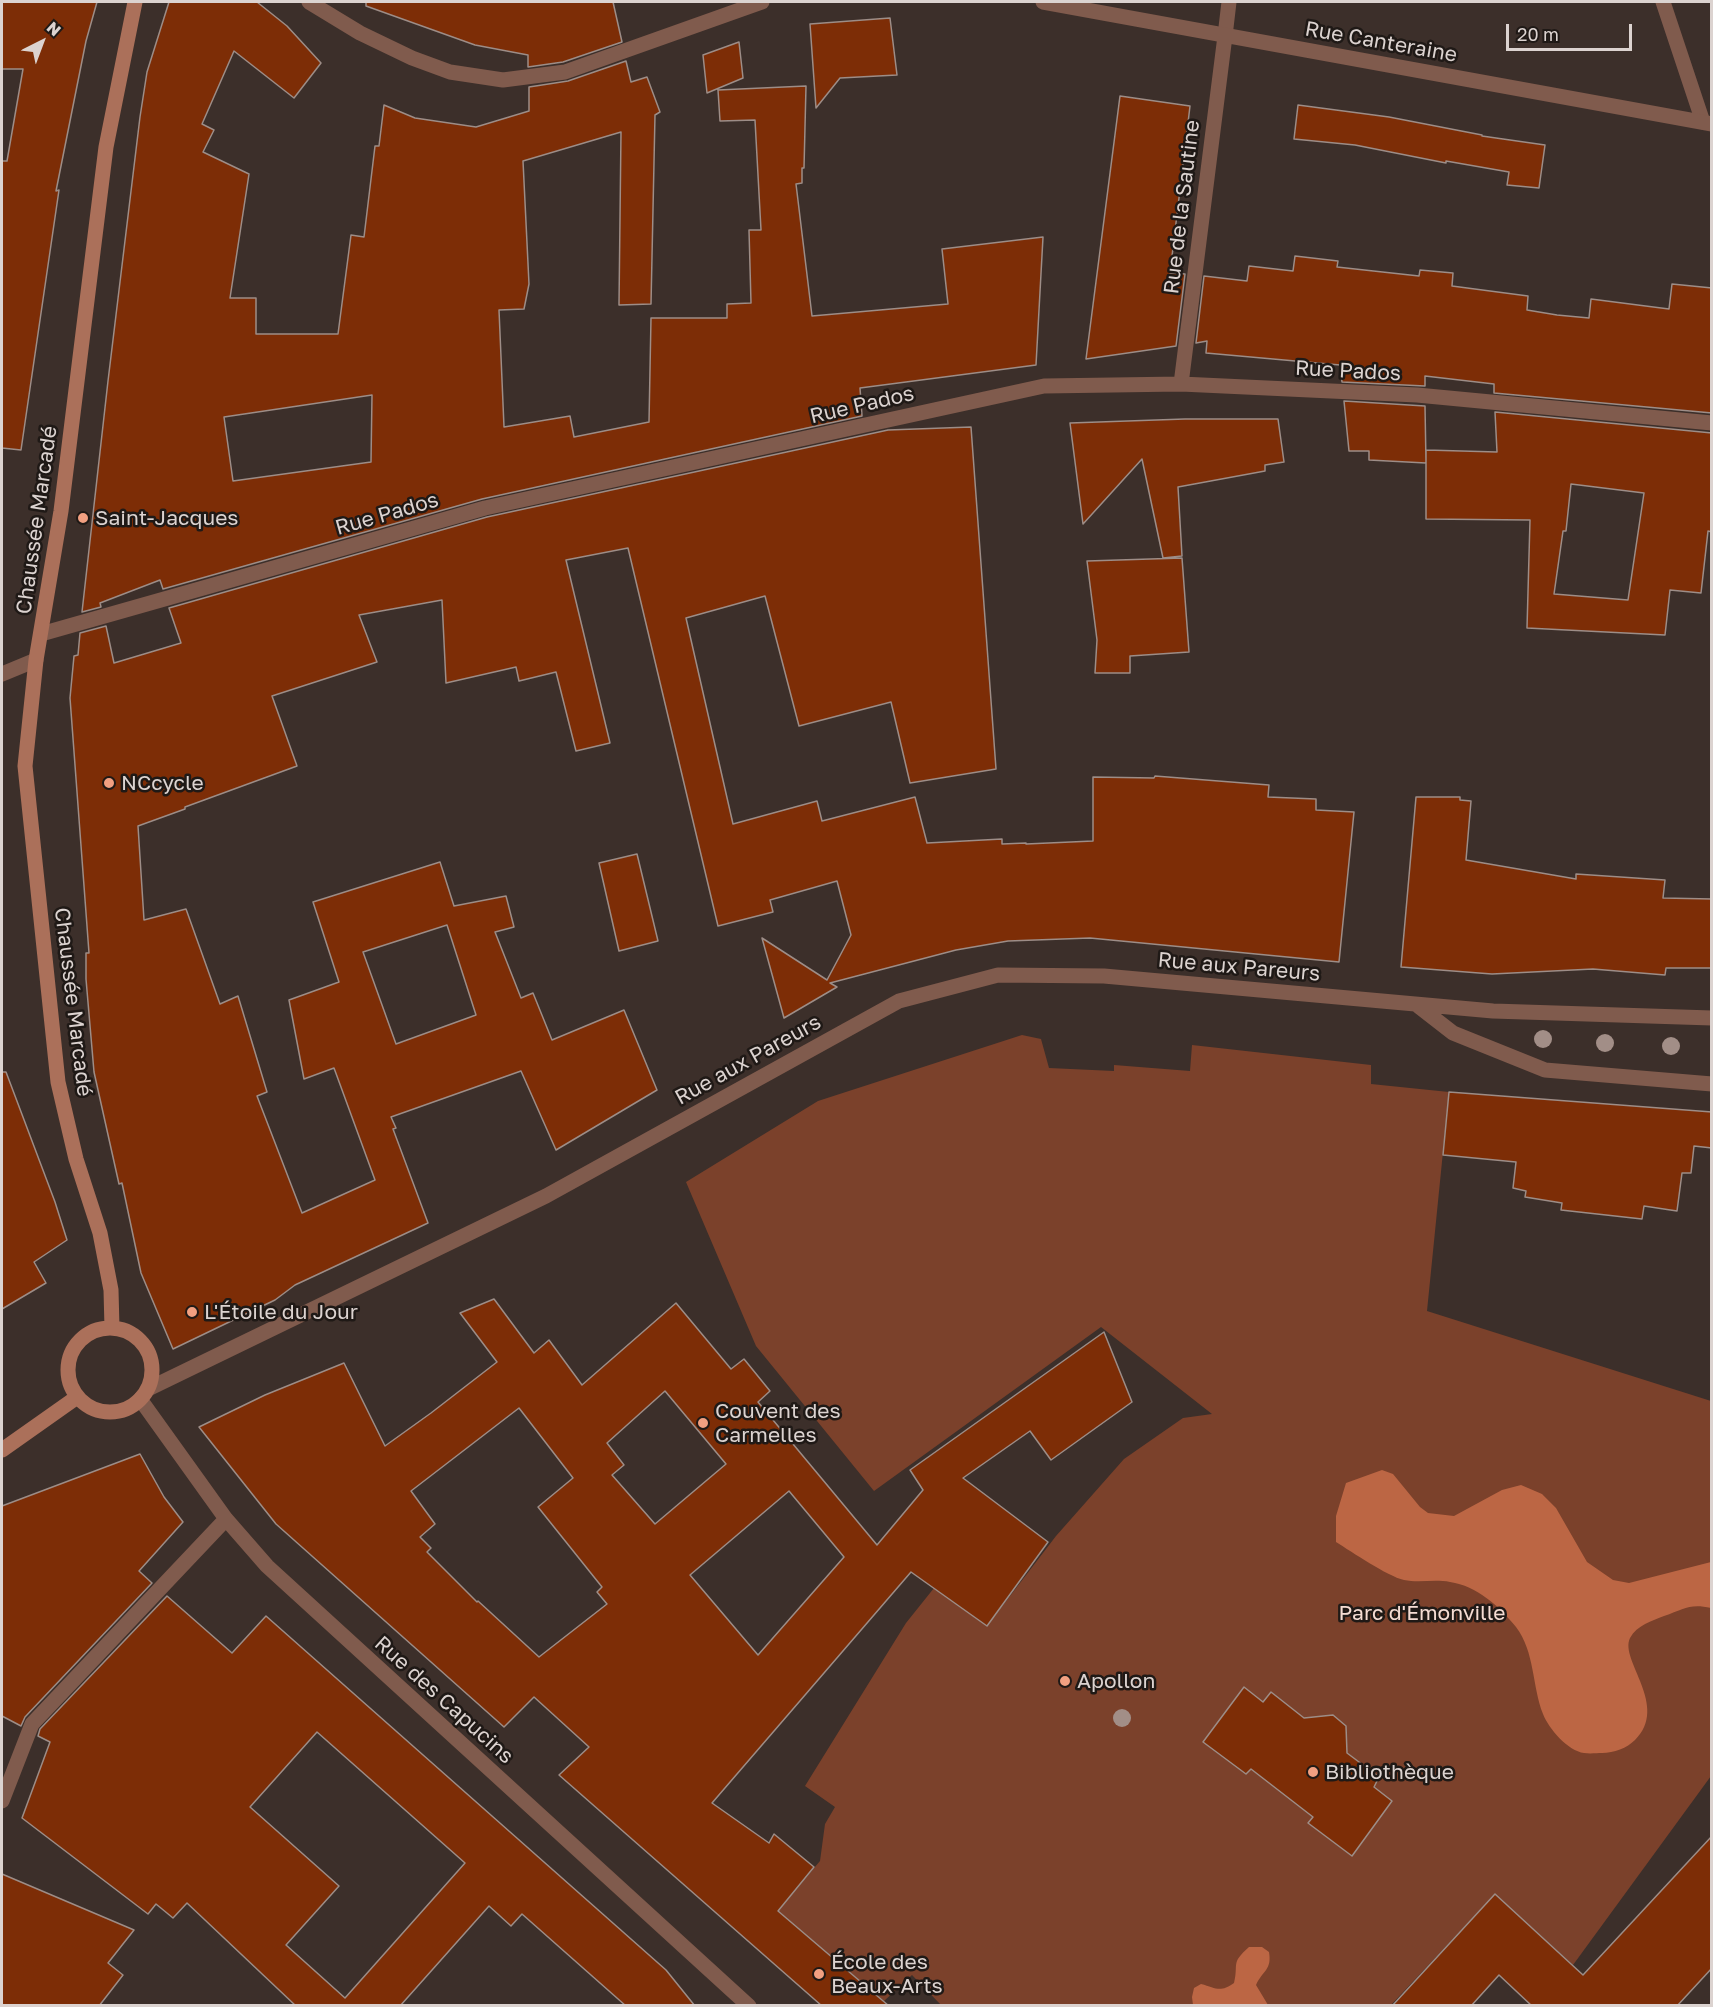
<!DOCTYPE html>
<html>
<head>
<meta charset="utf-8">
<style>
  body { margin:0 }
  #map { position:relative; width:1713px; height:2007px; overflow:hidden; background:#3c2f2a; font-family:"Golos Text",sans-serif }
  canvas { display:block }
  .frame { position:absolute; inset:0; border:3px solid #dcd3d0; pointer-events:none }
  .north { position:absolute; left:12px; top:12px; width:60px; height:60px; -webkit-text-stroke:4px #1f1916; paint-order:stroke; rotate:42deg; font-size:16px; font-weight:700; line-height:24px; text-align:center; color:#dcd3d0 }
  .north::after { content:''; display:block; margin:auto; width:21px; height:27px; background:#dcd3d0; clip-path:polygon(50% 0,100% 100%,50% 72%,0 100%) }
  .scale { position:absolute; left:1506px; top:24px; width:126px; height:27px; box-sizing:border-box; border:3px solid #dcd3d0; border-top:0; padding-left:8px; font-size:18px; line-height:21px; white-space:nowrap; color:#dcd3d0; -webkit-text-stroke:4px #1f1916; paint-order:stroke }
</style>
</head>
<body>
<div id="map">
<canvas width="1713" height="2007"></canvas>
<div class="frame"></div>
<div class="north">N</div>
<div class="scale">20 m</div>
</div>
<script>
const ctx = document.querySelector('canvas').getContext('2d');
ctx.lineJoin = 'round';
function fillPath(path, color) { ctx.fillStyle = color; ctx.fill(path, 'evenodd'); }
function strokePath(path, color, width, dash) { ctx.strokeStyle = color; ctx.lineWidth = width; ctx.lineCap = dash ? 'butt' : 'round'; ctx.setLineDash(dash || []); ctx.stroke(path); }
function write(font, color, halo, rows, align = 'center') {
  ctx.font = font + ' "Golos Text",sans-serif'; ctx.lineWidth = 5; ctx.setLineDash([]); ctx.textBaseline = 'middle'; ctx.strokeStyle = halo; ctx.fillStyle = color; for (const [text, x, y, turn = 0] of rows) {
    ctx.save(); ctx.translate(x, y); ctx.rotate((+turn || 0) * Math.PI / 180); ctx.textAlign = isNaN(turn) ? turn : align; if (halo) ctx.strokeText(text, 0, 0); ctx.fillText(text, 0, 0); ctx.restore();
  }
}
const green = new Path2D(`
  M1022,1035L1041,1039L1049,1068L1114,1071V1065L1190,1071L1192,1045L1371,1065V1084L1449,1092L1427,1311L1711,1401V1776L1573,1965L1495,1894L1391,2005H941L912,1975L884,2001L778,1911L820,1861L825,1824L835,1807L805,1786L906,1623L934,1588L987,1626L1056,1536L1124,1459L1183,1418L1212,1414L1101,1327L874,1491L756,1346L686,1182L818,1101Z`);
const water = new Path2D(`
  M1382,1470L1393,1474L1420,1507L1428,1513L1454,1516L1502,1490L1521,1485L1542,1494L1556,1508L1587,1562L1613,1580L1629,1583L1711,1562V1608C1690,1603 1684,1609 1664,1616C1652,1621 1637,1625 1630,1638C1619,1660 1670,1706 1635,1740C1627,1748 1614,1753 1602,1753C1597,1753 1590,1754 1584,1753C1568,1751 1549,1729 1543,1714C1532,1686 1535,1652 1516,1627C1499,1606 1477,1586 1450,1582C1435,1579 1419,1583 1404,1580C1387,1576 1352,1552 1336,1542V1516L1346,1483Z
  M1249,1947H1262L1269,1952C1272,1970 1263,1970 1256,1985L1268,2005H1193L1192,1997L1194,1988L1201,1984C1216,1988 1220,1993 1234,1983C1239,1963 1230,1964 1249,1947Z`);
const building = new Path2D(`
  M2,2H97L86,41L56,191L59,190L21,450L2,448V161H7L23,69H2Z
  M169,2H257L287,26L321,63L294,98L234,51L202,124L214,130L203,152L249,174L230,298H256V334H338L351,235L364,237L375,146H379L384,105L415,118L476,127L529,111V87L568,81L626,61L631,82L647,77L660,112L655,115L651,304L619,305L621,132L523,161L529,284L524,309L499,310L504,427L570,416L574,437L649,422L651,318H727V304L751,303L749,230H761L755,120L720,121L718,90L806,86L804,168H802V183L796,184L812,316L948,304L942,249L1043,237L1036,365L860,388L862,416L482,499L163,589L160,580L100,603L101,607L82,612L108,381L140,117L147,72ZM372,395L371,462L233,481L224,417Z
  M366,2H613L622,42L563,62L528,67V55L475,45L366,6Z
  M890,18L897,75L840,78L816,108L810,24Z
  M739,42L743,78L707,93L703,55Z
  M1120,96L1190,106L1170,273L1185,274L1176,346L1086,359Z
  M1298,105L1389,117L1482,135V136L1545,145L1539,188L1507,185L1509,172L1446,161V163L1355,145L1294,139Z
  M1295,256L1338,261L1337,267L1419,276L1420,270L1453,273L1452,286L1528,296L1527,310L1557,315L1589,318L1591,299L1669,309L1672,284L1712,288V413L1494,393V384L1425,376V386L1342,382L1340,365L1206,353L1207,341L1196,343L1204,276L1247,281L1249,266L1293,271Z
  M1344,401L1425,406L1426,463L1369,460V451H1349Z
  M1495,412L1712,433V532L1708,531L1701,593L1670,590L1665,635L1527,628L1530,520L1426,519V450L1497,452ZM1571,484L1644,493L1628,600L1554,594L1563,531H1566Z
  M1185,419H1278L1284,462L1265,465V471L1178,487L1182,556L1163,558L1142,459L1083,524L1070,423Z
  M971,427L996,769L910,783L891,702L799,726L765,596L686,618L733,824L817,801L822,821L915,797L927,843L1002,839V844L1026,843V844L1093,841V777L1154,778L1155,776L1269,785L1268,797L1316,799V810L1354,812L1339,962L1090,938L1008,941L956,950L830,983L837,987L784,1018L762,938L827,980L851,935L837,881L770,900L773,912L718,926L628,548L566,560L610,743L576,751L556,672L519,681L516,667L446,683L442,600L359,615L377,662L272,696L297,766L185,807V809L138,826L144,920L186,909L220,1004L238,996L267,1092L257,1096L302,1213L375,1180L334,1068L304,1079L289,1000L339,982L313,902L440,862L454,906L506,896L514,927L495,932L521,998L533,993L552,1040L624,1010L657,1090L556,1150L521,1071L391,1117L396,1128L393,1129L428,1223L295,1285L275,1300L173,1349L141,1273L122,1183L119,1184L94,1072L86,979V953H89L70,698L74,656L78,655L80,633L106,626L114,663L181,643L169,608L487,517L888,430ZM447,925L476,1015L396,1044L363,952Z
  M1182,558L1189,652L1130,656V673H1095L1097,640L1087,561Z
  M1416,797H1460V800L1471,801L1466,860L1576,879V874L1665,880L1663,898L1712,899V968H1666L1665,975L1593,969L1492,974L1401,967Z
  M637,854L658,941L619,951L599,863Z
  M2,1072H6L55,1202L67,1240L34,1262L46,1283L2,1309Z
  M1449,1092L1712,1112V1148L1694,1146L1691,1173H1682L1677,1211L1644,1206L1642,1219L1561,1210L1562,1203L1525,1197L1526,1191L1513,1188L1516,1162L1443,1155Z
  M494,1299L534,1353L549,1340L582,1385L676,1303L731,1369L744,1359L770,1391L758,1402L877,1545L923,1490L910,1470L1104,1332L1132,1402L1051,1460L1030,1431L963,1478L1048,1542L987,1626L911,1572L712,1803L769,1843L774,1834L814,1867L778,1911L889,2006H822L559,1775L589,1747L534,1697L504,1727L276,1524L199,1427L265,1395L344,1363L385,1446L431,1413L497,1362L460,1313ZM665,1391L726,1464L655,1524L612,1475L624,1465L607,1443ZM519,1408L573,1478L538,1507L602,1587L597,1592L607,1604L539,1657L478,1601L477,1602L427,1552L431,1548L420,1537L435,1524L411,1491ZM789,1491L844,1557L758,1655L690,1575Z
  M140,1454L164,1497L183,1522L139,1571L152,1583L25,1717L21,1726L2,1716V1506Z
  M167,1596L232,1653L266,1616L666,1970L695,2006H626L522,1914L511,1926L489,1906L400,2006H296L187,1903L173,1918L156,1904L148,1914L22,1818L50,1742L38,1736L40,1729ZM317,1732L465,1863L345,1998L286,1945L339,1886L250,1807Z
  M1244,1687L1263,1702L1271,1692L1304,1718L1333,1715L1346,1726L1347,1753L1379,1777L1374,1787L1392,1801L1352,1856L1308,1823L1313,1817L1251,1769L1246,1774L1203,1742Z
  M1712,1836V1968L1677,2006H1532L1499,1975L1471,2006H1392L1495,1894L1583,1975Z
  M2,1874L134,1930L108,1963L123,1975L99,2006H2Z`);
const lane = new Path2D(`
  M1663,2L1703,122
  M1225,36L1229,2`);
const street = new Path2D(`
  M309,2L360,33L412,58L450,72L503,80L565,72L762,2
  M1043,2L1712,124
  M1181,384L1225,36
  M41,634L485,508L1044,386L1181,384L1417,395L1712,423
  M2,674L36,660
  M1417,1005L1453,1033L1545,1070L1712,1084
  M148,1389L546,1196L899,1001L998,975L1104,976L1493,1011L1712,1018
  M140,1399L226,1519L267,1566L749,2006
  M2,1801L32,1724L226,1519`);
const secondary = new Path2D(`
  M112,1328L111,1290L100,1233L76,1159L58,1082L25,766L36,660L61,511L106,147L135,2
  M68 1370a42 42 0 1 1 84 0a42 42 0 1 1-84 0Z
  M2,1450L77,1397`);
const trees = [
  [1543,1039],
  [1605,1043],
  [1671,1046],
  [1122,1718]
];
const markers = [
  [83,518,6,"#f2a081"],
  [109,783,6,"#f2a081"],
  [192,1312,6,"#f2a081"],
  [703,1423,6,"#f2a081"],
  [1065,1681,6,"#f2a081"],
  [1313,1772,6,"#f2a081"],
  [819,1974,6,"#f2a081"]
];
const streetNames = [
  ["Rue Canteraine",1381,42,10],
  ["Rue de la Sautine",1182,207,-83],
  ["Rue Pados",1348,371,3],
  ["Rue Pados",862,405,-13],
  ["Rue Pados",387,514,-16],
  ["Chaussée Marcadé",37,520,-82],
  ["Rue aux Pareurs",1239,967,5],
  ["Chaussée Marcadé",73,1002,83],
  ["Rue aux Pareurs",748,1060,-29],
  ["Rue des Capucins",444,1700,42]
];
const poiNames = [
  ["Saint-Jacques",95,518],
  ["NCcycle",121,783],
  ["L'Étoile du Jour",204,1312],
  ["Couvent des",715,1411],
  ["Carmelles",715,1435],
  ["Apollon",1077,1681],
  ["Bibliothèque",1325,1772],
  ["École des",831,1962],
  ["Beaux-Arts",831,1986]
];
const parkNames = [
  ["Parc d'Émonville",1422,1613]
];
fillPath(green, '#7b412b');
fillPath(water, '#bc6644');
fillPath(building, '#7d2d06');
strokePath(building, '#9d8d87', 1.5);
strokePath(lane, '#805b4d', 15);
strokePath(street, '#805b4d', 15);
strokePath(secondary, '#ab705a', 15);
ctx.fillStyle = '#a28e87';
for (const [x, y] of trees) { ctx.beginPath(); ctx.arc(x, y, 9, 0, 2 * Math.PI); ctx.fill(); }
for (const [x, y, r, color] of markers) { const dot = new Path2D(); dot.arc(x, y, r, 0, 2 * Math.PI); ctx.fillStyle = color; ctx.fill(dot); strokePath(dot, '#1f1916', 2); }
write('21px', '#dcd3d0', '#1f1916', streetNames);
write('21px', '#dcd3d0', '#1f1916', poiNames, 'left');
write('21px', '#f5dcd3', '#1f1916', parkNames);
</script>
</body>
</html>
